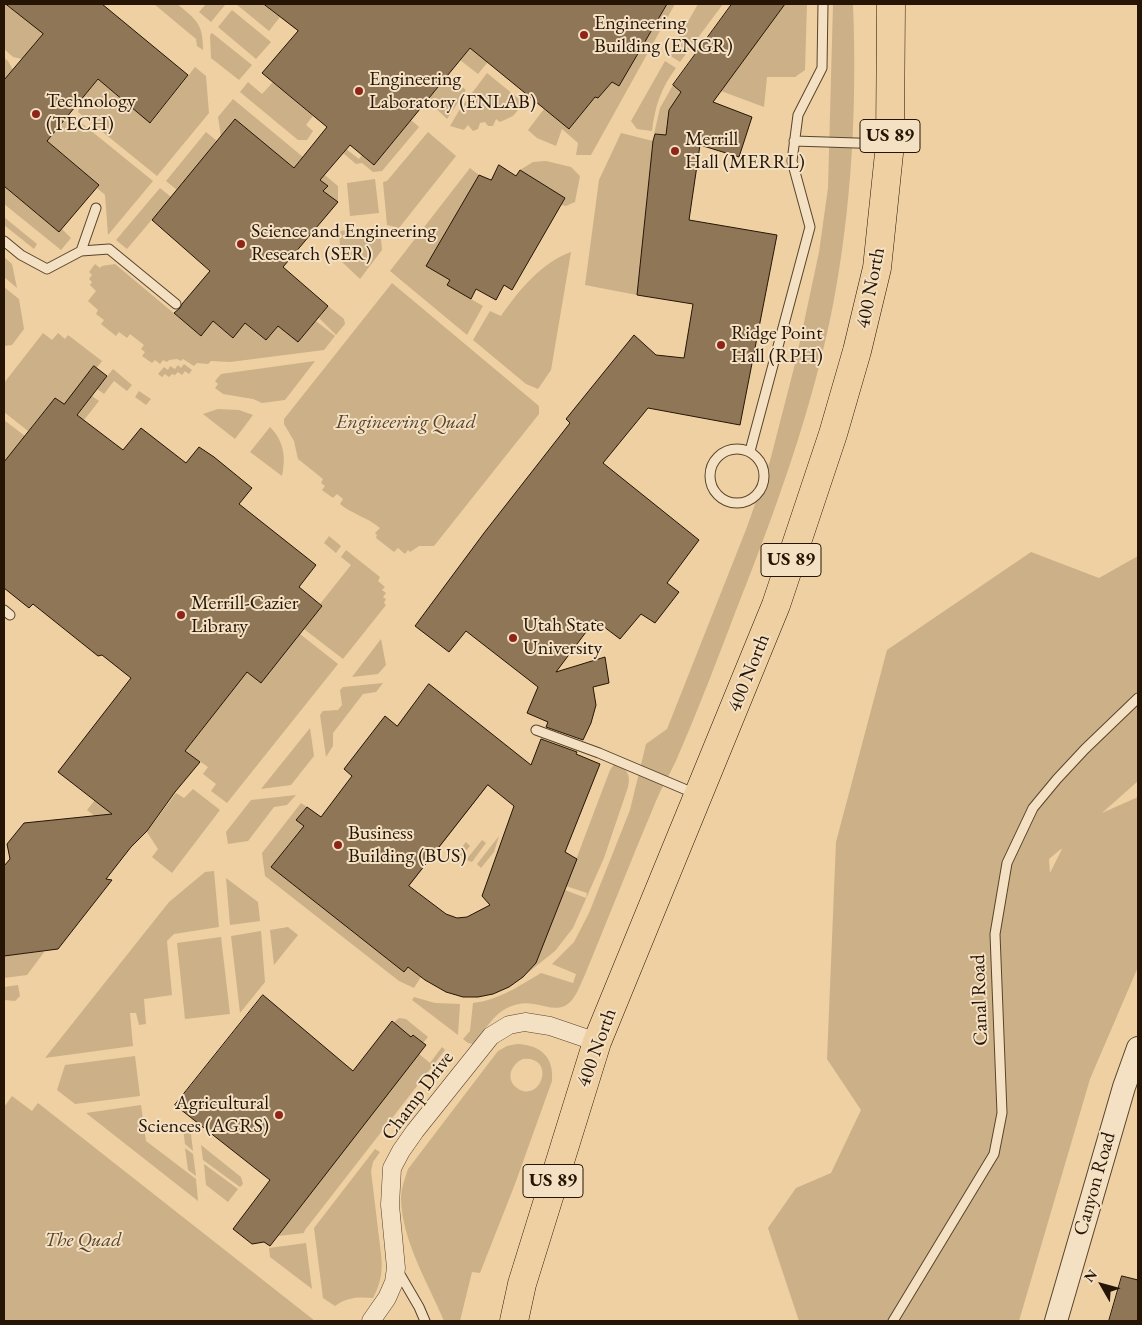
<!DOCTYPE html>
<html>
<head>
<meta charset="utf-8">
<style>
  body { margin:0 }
  #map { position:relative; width:1142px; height:1325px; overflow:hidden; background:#eed0a2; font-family:"EB Garamond",serif }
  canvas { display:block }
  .frame { position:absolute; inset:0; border:5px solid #261505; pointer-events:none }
  .north { position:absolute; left:1077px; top:1260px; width:50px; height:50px; -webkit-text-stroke:4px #f4e0c3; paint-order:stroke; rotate:308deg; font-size:14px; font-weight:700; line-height:20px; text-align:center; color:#261505 }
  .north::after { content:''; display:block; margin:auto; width:18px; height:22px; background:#261505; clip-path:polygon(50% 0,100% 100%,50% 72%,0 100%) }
</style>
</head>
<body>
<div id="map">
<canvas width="1142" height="1325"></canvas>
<div class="frame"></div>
<div class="north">N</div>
</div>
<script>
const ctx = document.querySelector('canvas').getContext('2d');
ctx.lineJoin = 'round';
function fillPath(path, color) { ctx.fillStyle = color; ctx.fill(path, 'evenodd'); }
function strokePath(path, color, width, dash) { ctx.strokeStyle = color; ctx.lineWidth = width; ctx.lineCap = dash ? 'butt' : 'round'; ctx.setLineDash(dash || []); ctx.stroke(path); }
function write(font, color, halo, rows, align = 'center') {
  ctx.font = font + ' "EB Garamond",serif'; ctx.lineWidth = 4; ctx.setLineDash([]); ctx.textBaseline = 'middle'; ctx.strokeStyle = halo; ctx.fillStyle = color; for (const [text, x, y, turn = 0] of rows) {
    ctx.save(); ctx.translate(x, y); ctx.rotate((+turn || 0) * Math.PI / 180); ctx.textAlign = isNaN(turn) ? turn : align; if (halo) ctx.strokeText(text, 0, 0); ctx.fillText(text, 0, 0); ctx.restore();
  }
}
const green = new Path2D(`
  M4,4H6L43,34L22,59L13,57L4,49Z
  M154,4H177C197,20 203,24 203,50L197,46L196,39Z
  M206,4H224L225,5L211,22L199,12Z
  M236,4H264L280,17L269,31Z
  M507,4H536L478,74L460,60Z
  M667,4H675L591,155H576L578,143L562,129L556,146L537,138L528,130L544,109L570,129L595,97L598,98L612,82L619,86Z
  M698,4H723L680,62L669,55Z
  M785,4H807L805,70L795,77H767L764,107L721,91Z
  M833,4H853C857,104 852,206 833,305C812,411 775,512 735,613C717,660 699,708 678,756C672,771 662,786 656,801C631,860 608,919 584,977C580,985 577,995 571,1001C560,1013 547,1006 534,1004C525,1002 515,1004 507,1008C494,1014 484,1031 475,1042L473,1044L468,1043L463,1039L470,1031L473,1003C499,1000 519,986 541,973L573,983L576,974L552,964L574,942L589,913L630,810L646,744L667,729L747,527L770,461L796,360L819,252L828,188Z
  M232,10L271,42L256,59L218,27Z
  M212,33L252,65L239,80L211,58L210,35Z
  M4,58L8,61L13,70L4,80Z
  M665,61L676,68C661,88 655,106 652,131L637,129L631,121Z
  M195,67L206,76L209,113L157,176L78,112L80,106L78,104L98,79L151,123Z
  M487,73L524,103L513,116L500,122L496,119L493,126H488L485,122L480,123L478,129L473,131L468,125L464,130L450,126L460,109Z
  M448,76L466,90L447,119L427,100Z
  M248,82L262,94L273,82L313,116L306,125L313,131L307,140H298L240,92Z
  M673,85L681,92L669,110L666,135L654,134L660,108Z
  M233,99L338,186V202L323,191L328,186L321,180L316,185L235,120L221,137L218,117Z
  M74,117L153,181L108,235L105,195L97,188L99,185L47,141L65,118Z
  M411,120L419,127L382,171L373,172L362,163L356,164L343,153L346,149L359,159L362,155L374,165Z
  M206,132L217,141L177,190L166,181Z
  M428,132L456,156L399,228L387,225L383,182L387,181Z
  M621,133L653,141L637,295L585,285L599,180Z
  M546,161L571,167L580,176L575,202L566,206L561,205L565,198L520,170L533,162Z
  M470,168L479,175L426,266L450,280L447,285L483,306L467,335L390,271Z
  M375,179L379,213L350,216L347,183Z
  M4,186L59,232L62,229L71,238L61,250L4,204Z
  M160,188L171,197L127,249L116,240Z
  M4,217L37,244L34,249L4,225Z
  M380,228L382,250L360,279L341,261L339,231Z
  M571,252L551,370L538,389L526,384L473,340L490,311L501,316C519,290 541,263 571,252Z
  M4,257L12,264L17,288L4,277Z
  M95,264L100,268L102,266L115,264L201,336L213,321L233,338L245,323L266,340L278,326L298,342L316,321L335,336L324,350L230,362L211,361L208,364L197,363L194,366L183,359L181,361L177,359L169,360L167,362L163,360L160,364L155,360L152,363L142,356L145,352L141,349L144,345L130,334L127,338L119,332L116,336L101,324L104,320L96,314L98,310L88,301L96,291L90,285L92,282L89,279L92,275L89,272Z
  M392,283L539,406V414L434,546H419L410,552L408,550L405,554L398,548L394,552L376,538L377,535L375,533L380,528C367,517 352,514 340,504L343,499L337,494L333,498L322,490L325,486L321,483L323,479L298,459L294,441L284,424V419L288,414Z
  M4,287L19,299L24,329L12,345L4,346Z
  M328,306L344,319L345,324L336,335L319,318Z
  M43,333L52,340L58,333L65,339L68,335L102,361L67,406L55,398L28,431L4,412V383Z
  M315,361L285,400L262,403L253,399L223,394L215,388L218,384L215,381L221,374Z
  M184,364L192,370L189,374L185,371L182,375L178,372L175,375L172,374L169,377L165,374L162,377L158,374L164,367L168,370L170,366L175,369L178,365L181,368Z
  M113,369L132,385L127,391L114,381L104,394L97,389Z
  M139,391L151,399L146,405L135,397Z
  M92,396L99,401L84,420L77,415Z
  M218,409L239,410L253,415L235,439L203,414Z
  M4,420L25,436L4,462Z
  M270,427C284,441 286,457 282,476L250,452Z
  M329,536L341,546L336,553L324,543Z
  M346,550L380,577L378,581L385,587L382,590L386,593L383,597L386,599L384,603L386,605L343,659L304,629L322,606L320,604L351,565L341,557Z
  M1031,552L1099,578L1138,556V781L1102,813L1138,797V967L1090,1079L1019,1321H799L768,1228L796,1188L831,1173L861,1110L827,1059L836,842L887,650ZM1061,849H1062L1050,873L1049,859Z
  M300,634L338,664L227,803L211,791L216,784L203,774L208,767L185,751L247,672L261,683Z
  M381,639L386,665L378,674L352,677Z
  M383,683L376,692L363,694L333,733V746L326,757L320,715L323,711L338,710L342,705L340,690L343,687Z
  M310,728L314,756L291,785L261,789Z
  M615,763C627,769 631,774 628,787L604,858L573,928L555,951L525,975L536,963L565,890L586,898L587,893L566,886L610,770Z
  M193,789L220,810L172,873L152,857L158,849L147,832L176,793L184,798Z
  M296,795L287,805L274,807L248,841L228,844L226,832L251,800Z
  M95,800L138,834L130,844L87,810Z
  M301,803L307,807L296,820L308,828L298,833L271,867L404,971L408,967L421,977L414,988L399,981L265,876L262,853Z
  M499,836L494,852L481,868L477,864Z
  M482,840L486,843L472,862L466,860Z
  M466,842L470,846L459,859L451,861Z
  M214,871L219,927L174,934L167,941L172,995L144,999L146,1024L139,1025L136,1013H130L133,1046L45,1058L169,902L205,872Z
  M226,878L258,902L260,921L230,925Z
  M288,927L298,935L274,965L270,930Z
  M261,931L265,982L240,1013L231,936Z
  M221,937L230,1014L185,1019L177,943Z
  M45,951L27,975L4,978V956Z
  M18,985L20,996L15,1001L4,1000V987Z
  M414,997L435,1003L460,1004L458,1035L412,1000Z
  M399,1018L406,1019L428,1037L423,1043L414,1035L411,1037L393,1023Z
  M517,1044C541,1045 554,1057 552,1081L515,1184L480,1273L472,1272L460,1321H444C428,1283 402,1241 401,1199C401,1188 405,1179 408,1169L498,1051L507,1046ZM523,1059C557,1056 541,1105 517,1088C505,1079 511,1064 523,1059Z
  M442,1047L445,1050L305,1230L304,1233L278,1236L418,1053L430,1063Z
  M135,1056L140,1096L75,1104L57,1090L65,1065Z
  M12,1096L32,1111L38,1103L315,1321H4V1107Z
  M141,1105L146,1141L196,1179L198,1201L86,1113Z
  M183,1128L191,1134L193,1151L185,1144Z
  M201,1145L241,1177L243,1184L240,1187L203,1160Z
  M185,1148L193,1154L196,1176L188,1170Z
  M375,1149L380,1152L373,1162L371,1171L381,1254C383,1270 381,1283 373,1298C359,1297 347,1297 335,1306L323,1298L314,1228Z
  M204,1164L238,1189L228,1202L206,1185Z
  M306,1243L312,1289L270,1257L269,1248Z`);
const building = new Path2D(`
  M6,4H102L188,75L150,123L98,79L47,141L99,185L59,232L4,186V80L43,34Z
  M264,4H667L619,86L612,82L598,98L595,97L569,129L470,48L374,165L350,145L320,180L328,186L323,191L338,202L283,267L328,306L298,342L278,326L266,340L245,323L233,338L213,321L201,336L174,313L180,308L182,304L210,271L152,220L235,119L294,168L327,127L262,73L298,31Z
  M732,4H785L713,102L752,117L739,157L700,145L689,220L777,235L740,425L648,408L603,463L699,540L667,583L679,592L655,623L641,614L620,639L595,620L556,672L605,657L609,683L593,687L596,705L591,723L583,740L546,727L548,722L527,713L538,687L466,631L449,652L415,626L484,533L570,423L566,419L634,335L656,355L684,358L693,304L637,295L653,141L655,134L666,135L669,110L681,92L673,85Z
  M499,165L516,176L520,170L565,198L512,290L504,285L496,300L476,289L471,299L447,285L450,280L426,266L479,175L491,180Z
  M94,366L107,376L77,415L123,450L141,428L186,463L199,447L214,457L252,488L239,504L316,565L299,587L322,606L261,683L247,672L185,751L200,762L175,792L147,831L131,847L106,879L112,880L58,949L4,956V866L10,859L7,844L24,823L112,814L58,772L131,678L102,655L98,656L33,604L29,608L4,588V462L55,398L64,404Z
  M429,684L531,765L541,739L577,752L576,754L600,764L565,852L577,859L536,963L523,977L509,987L493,994L478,997H463L446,992L425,980L408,967L404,972L271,867L304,826L296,820L307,807L321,817L352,776L344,769L385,716L397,726ZM488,785L514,806L482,896L490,905L467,917L457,918L446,914L409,886Z
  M263,995L353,1071L392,1021L411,1037L413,1035L426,1045L270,1246L264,1242L252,1244L233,1229L270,1180L175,1105Z
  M1122,1276L1138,1280V1321H1109Z`);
const service = new Path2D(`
  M794,141L887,144
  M4,241L21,255L47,269L81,251L96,208
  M81,251L109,249L176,304
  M710 476a27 27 0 1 1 54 0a27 27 0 1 1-54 0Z
  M750,451L810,227L792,161L798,115L822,68L823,4
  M4,610L10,615
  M536,730L599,753L696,794
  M398,1271L419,1307L425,1321
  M893,1321L994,1154L1002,1113L995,934L1007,863L1033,808L1057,779L1085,749L1138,698`);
const minor = new Path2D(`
  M371,1321L387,1298L394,1282L396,1268L390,1205L392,1168L401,1151L415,1131L491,1036L509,1025L525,1022L550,1026L597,1042`);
const tertiary = new Path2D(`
  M1056,1321L1124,1087L1138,1048`);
const primary = new Path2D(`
  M514,1321L522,1284L597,1042L776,605L833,434L857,351L877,268L890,144L891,4`);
const markers = [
  [584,35,5,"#8f2418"],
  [359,91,5,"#8f2418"],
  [36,114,5,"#8f2418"],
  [675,151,5,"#8f2418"],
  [241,244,5,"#8f2418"],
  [721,345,5,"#8f2418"],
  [181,615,5,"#8f2418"],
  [513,638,5,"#8f2418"],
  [338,845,5,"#8f2418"],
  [279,1115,5,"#8f2418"]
];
const shields = [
  [890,136,60],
  [791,560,60],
  [553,1181,60]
];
const shieldNames = [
  ["US 89",890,136],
  ["US 89",791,560],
  ["US 89",553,1181]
];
const poiNames = [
  ["Engineering",594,24],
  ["Building (ENGR)",594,47],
  ["Engineering",369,80],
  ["Laboratory (ENLAB)",369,103],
  ["Technology",46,102],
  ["(TECH)",46,125],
  ["Merrill",685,140],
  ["Hall (MERRL)",685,163],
  ["Science and Engineering",251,232],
  ["Research (SER)",251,255],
  ["Ridge Point",731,334],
  ["Hall (RPH)",731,357],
  ["Merrill-Cazier",191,604],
  ["Library",191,627],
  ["Utah State",523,626],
  ["University",523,649],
  ["Business",348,834],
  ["Building (BUS)",348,857],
  ["Agricultural",269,1104,"right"],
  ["Sciences (AGRS)",269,1127,"right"]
];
const streetNames = [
  ["400 North",871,288,-79],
  ["400 North",749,673,-68],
  ["Canal Road",980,1000,-92],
  ["400 North",597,1048,-70],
  ["Champ Drive",418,1096,-53],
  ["Canyon Road",1095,1184,-74]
];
const parkNames = [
  ["Engineering Quad",406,423],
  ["The Quad",83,1241]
];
fillPath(green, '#ccb087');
fillPath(building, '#8e7657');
strokePath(building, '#261505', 1);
strokePath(service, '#58442c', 11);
strokePath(minor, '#58442c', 19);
strokePath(tertiary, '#58442c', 24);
strokePath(primary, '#261505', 29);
strokePath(service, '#f4e0c3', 9);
strokePath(minor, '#f4e0c3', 18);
strokePath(tertiary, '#f4e0c3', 22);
strokePath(primary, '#eed0a2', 28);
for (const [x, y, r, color] of markers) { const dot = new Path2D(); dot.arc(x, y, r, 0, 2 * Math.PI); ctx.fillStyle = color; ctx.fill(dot); strokePath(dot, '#f4e0c3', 2); }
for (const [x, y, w] of shields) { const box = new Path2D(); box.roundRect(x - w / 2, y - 16.5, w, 33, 4); ctx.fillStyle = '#f4e0c3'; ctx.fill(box); strokePath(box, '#261505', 1); }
write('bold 19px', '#261505', null, shieldNames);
write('20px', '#261505', '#f4e0c3', poiNames, 'left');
write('20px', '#261505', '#f4e0c3', streetNames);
write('italic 20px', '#58442c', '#f4e0c3', parkNames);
</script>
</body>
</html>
